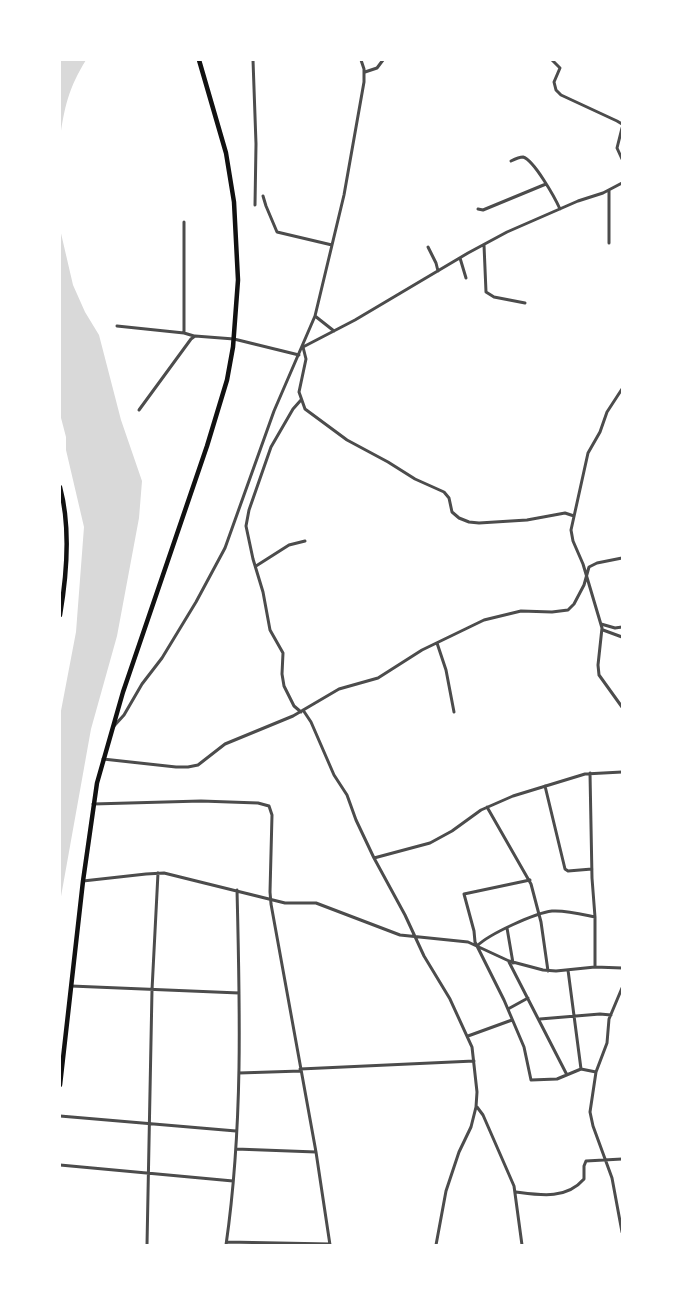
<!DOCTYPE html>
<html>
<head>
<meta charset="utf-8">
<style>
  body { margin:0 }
  #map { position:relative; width:682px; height:1305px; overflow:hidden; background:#fff; font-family:Lato,sans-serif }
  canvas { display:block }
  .frame { position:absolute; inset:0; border:61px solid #fff; pointer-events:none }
</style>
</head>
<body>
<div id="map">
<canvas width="682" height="1305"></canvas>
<div class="frame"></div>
</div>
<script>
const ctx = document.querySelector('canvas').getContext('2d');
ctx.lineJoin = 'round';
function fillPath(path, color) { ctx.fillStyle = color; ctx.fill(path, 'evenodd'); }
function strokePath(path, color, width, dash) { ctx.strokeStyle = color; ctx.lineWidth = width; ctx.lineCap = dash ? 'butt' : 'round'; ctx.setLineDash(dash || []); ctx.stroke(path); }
const water = new Path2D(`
  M60,60H86C69,87 64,108 60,139Z
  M60,229L73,285L85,312L99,335L121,420L142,481L139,518L117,636L91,729L60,902V716L76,632L84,527L66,450V437L60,414Z`);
const minor = new Path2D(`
  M253,60L256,144L255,205
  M552,60L560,68L554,82L556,90L561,95L617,121L622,124
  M365,72L377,68L383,60
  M622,128L617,148L622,159
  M511,161C515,159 519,157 523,157C534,160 555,198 560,209
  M609,190V243
  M263,196L266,206L277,232L332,245
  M478,209L483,210L546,184
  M484,245L486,292L494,297L525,303
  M428,247L436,263L438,271
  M460,258L466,278
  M315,316L334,331
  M117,326L184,333L194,336
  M184,333V222
  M622,389L607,412L600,432L588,453L571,530L573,541L583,564L602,628L598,665L599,675L622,707
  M139,410L191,339L195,336L234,339L299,355
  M574,516L565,513L527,520L479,523L469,522L459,518L452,512L449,498L444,492L415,479L388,462L347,440L305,409L299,392L306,359L303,347L355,320L468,253L507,232L578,201L603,193L622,183
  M256,566L289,545L305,541
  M601,624L615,628L622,627
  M603,630L622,637
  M437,643L446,670L454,712
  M303,710L311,722L334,775L347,795L356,820L374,858L405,915L424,956L450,999L472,1047L477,1092L476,1107L471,1127L459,1152L446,1191L436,1245
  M301,712L294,706L284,686L282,674L283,653L270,630L263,592L253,559L246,526L249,510L271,447L293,409L301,400
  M114,726L124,715L142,684L162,658L196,602L225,548L274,411L315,316L344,195L364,82V69L361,60
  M103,759L176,767H188L198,765L225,744L293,716L339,689L378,678L422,650L484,620L521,611L552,612L568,610L574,604L584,585L589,567L597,563L622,558
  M590,773L592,878L595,917V967
  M545,786L565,869L568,871L592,869
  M93,804L201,801L258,803L269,806L272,815L270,892L271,904L316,1152L330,1245
  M487,807L531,884L541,922L548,971
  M374,858L430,843L452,831L481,810L513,796L585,774L622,772
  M530,880L464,894L474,931L475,942L504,1000L524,1047L531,1080L557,1079L581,1069L596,1072
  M83,881L146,874L164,873L285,903H316L400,935L468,942L509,961L543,970L556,971L595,967L622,968
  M507,928L513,963
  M477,946C489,934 535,913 552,911C566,910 581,914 595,917
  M509,962L567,1075
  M568,970L581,1069
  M71,986L239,993
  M622,988L609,1019L607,1043L596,1072L590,1112L593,1126L612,1178L622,1232
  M508,1009L528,998
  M540,1019L600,1014L611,1015
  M468,1036L512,1020
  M300,1069L474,1061
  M239,1073L301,1071
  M477,1107L483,1115L514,1186L522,1245
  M60,1116L236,1131
  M236,1149L316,1152
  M60,1165L233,1181
  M516,1192C539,1195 566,1200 584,1179V1166L586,1161L622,1159
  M227,1242L330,1244
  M147,1245L152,990L158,873
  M226,1245C243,1127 240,1008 237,890`);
const primary = new Path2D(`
  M60,487C71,528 67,574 60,615
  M60,1085L83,881L97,783L123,692L207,446L227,380L233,347L238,280L234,202L226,153L199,60`);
fillPath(water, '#d9d9d9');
strokePath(minor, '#4c4c4c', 3);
strokePath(primary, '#111', 4.5);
</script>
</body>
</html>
